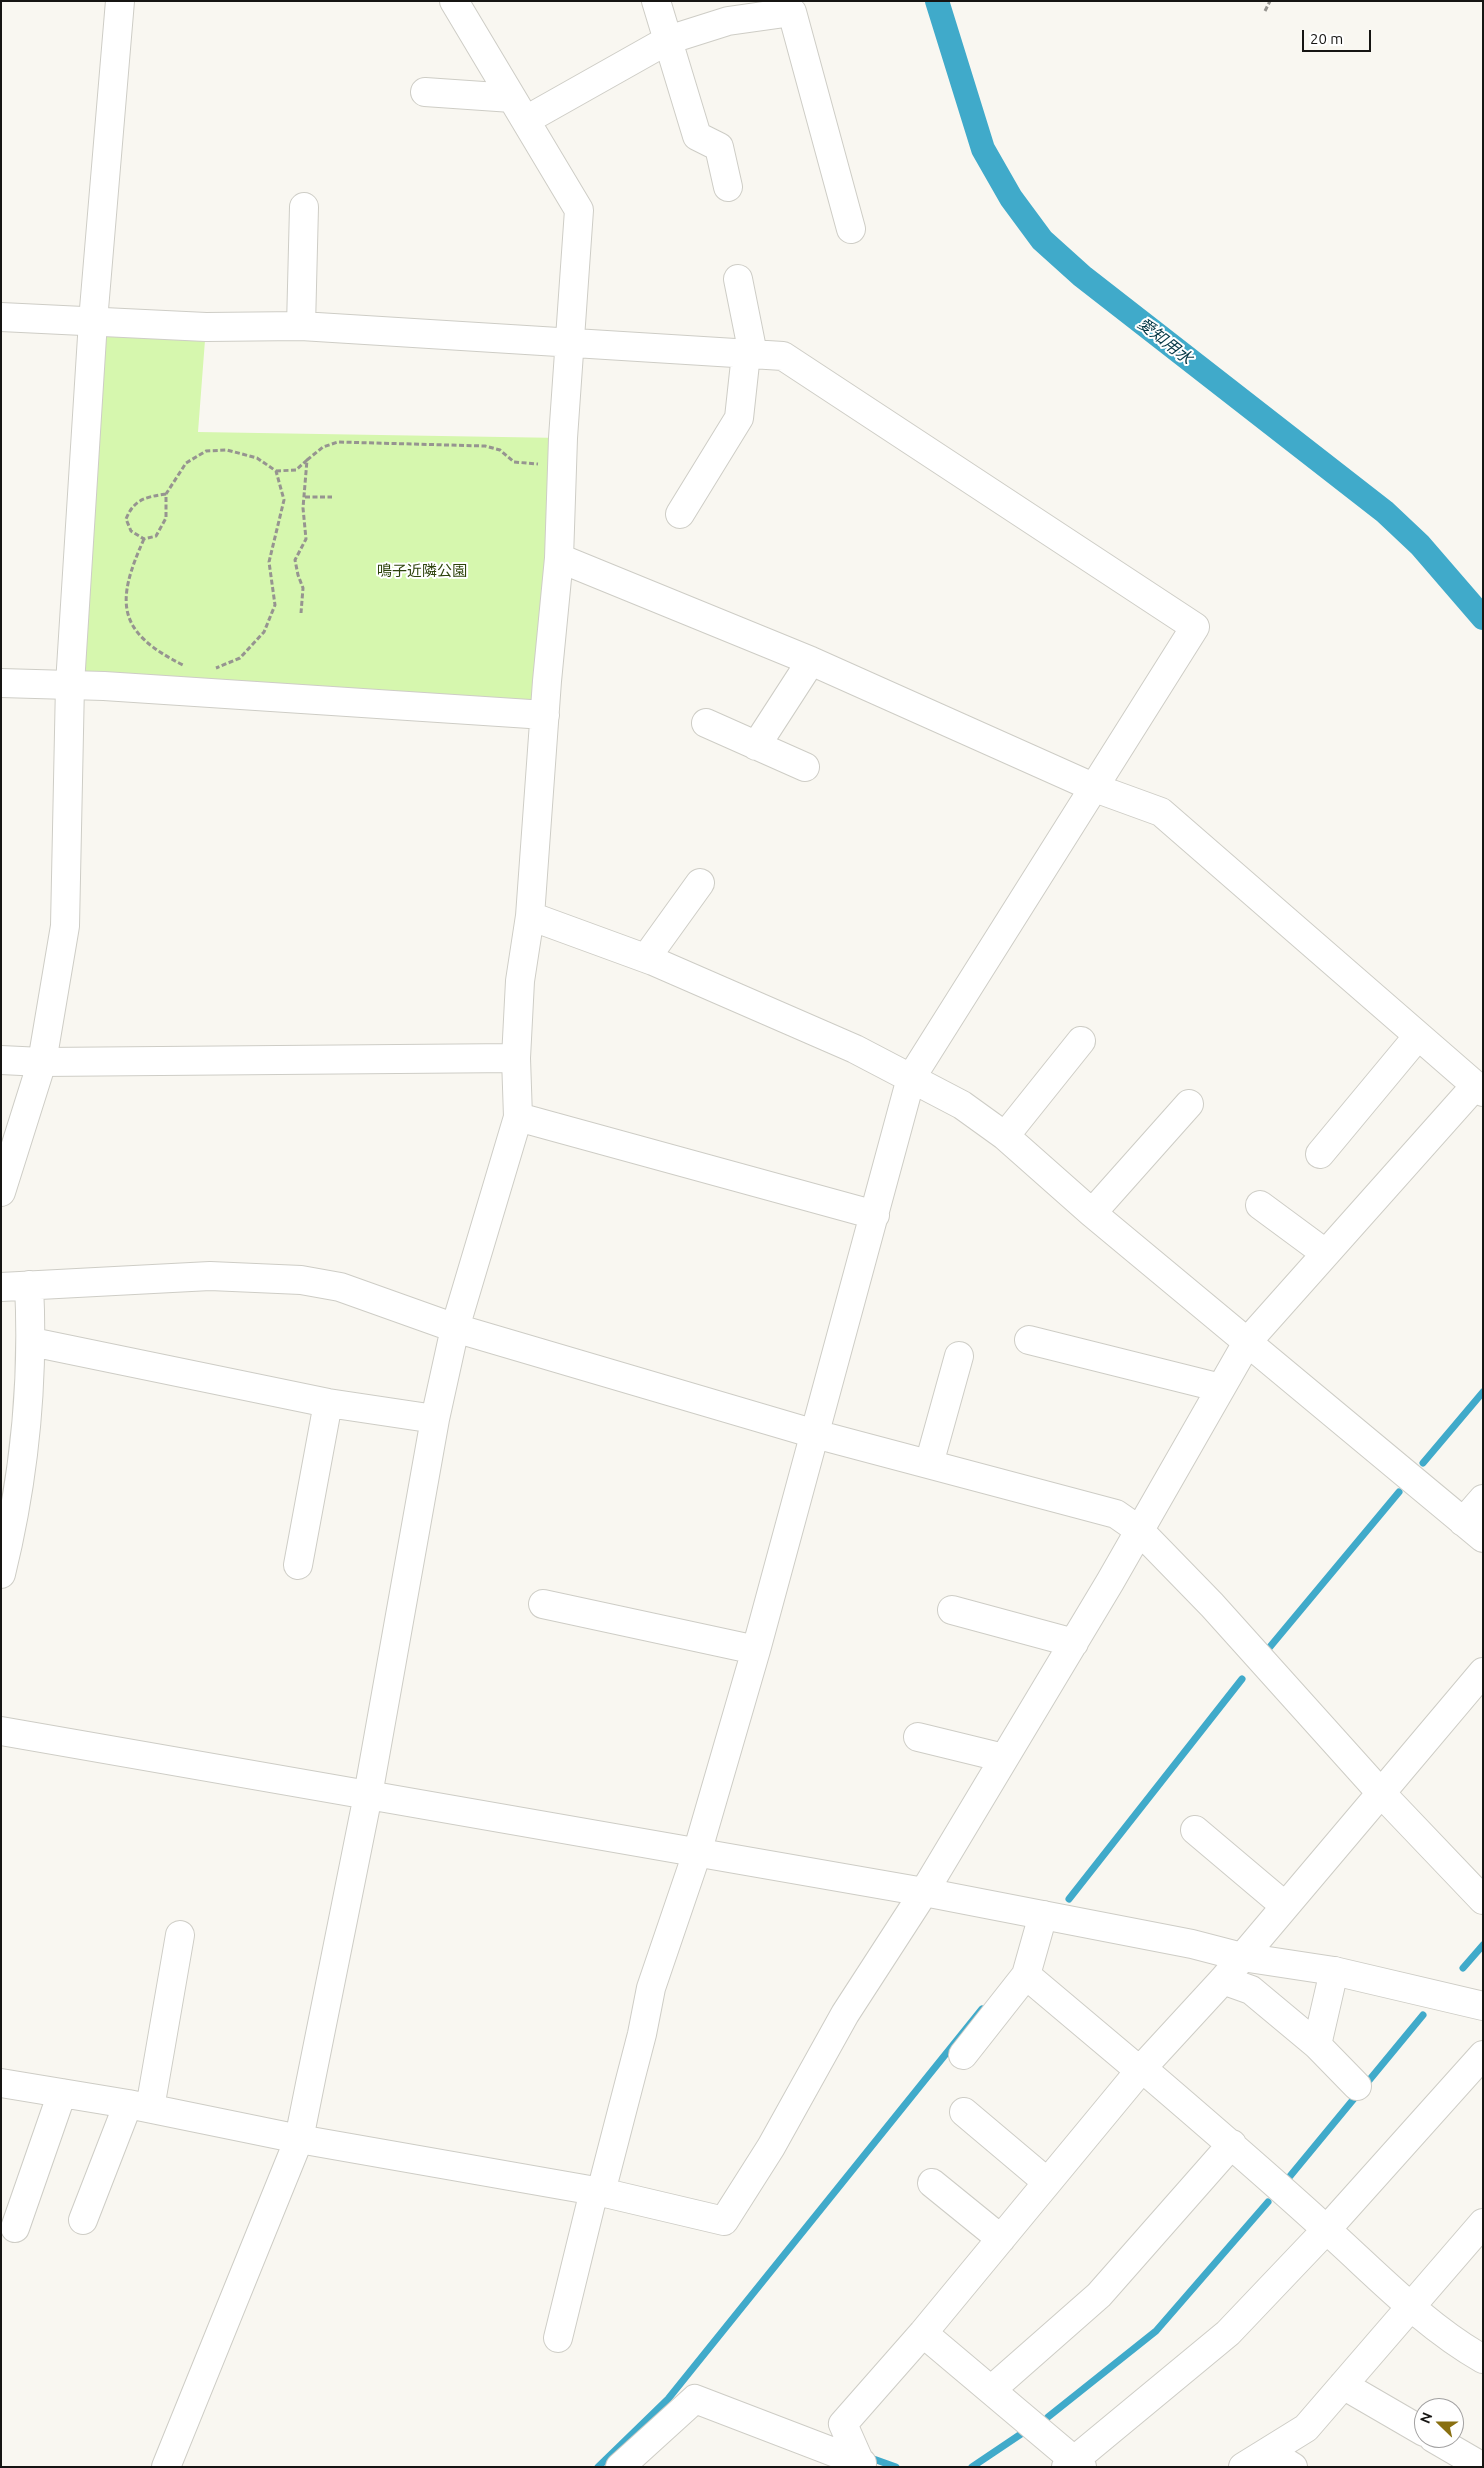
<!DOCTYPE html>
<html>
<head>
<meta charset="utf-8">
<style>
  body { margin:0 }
  #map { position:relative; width:1484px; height:2468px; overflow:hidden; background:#f9f7f1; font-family:Ubuntu,sans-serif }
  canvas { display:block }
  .frame { position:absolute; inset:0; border:2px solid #161513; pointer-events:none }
  .north { position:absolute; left:1414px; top:2398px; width:50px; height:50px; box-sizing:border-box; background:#fff; border:1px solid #a2a1a1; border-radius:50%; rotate:292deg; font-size:14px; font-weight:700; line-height:20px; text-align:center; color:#161513 }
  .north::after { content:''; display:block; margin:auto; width:18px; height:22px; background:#897011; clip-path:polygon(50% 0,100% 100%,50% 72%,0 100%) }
  .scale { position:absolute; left:1302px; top:30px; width:69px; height:22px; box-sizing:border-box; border:2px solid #161513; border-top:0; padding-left:6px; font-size:15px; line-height:18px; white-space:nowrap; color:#161513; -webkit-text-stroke:4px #fff; paint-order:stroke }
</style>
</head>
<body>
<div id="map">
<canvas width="1484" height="2468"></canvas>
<div class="frame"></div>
<div class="north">N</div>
<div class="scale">20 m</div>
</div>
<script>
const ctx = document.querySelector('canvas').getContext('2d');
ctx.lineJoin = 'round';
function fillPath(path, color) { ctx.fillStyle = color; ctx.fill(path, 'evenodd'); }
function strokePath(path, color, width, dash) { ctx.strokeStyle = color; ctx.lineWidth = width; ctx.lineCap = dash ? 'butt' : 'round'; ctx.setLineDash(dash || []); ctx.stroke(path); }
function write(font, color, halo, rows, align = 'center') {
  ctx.font = font + ' Ubuntu,"Noto Sans JP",sans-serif'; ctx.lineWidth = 4; ctx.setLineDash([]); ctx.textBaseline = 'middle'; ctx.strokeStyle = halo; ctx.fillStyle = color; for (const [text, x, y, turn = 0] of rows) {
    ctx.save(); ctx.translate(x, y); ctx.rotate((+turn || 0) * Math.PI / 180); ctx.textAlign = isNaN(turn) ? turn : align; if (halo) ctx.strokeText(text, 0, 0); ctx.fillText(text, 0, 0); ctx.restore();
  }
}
const green = new Path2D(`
  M93,321L206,327L198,432L563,438L545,715L70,684Z`);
const stream = new Path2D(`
  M1423,1463L1483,1392
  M1269,1648L1399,1492
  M1069,1899L1242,1679
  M1463,1968L1483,1945
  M1286,2181L1423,2015
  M1048,2417L1156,2331L1268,2202
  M868,2457L896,2467
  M598,2467L668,2399L982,2009
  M972,2467L1024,2432`);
const canal = new Path2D(`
  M937,1L983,149L1011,198L1042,240L1082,276L1385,512L1420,545L1483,618`);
const path = new Path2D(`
  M1265,11L1270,1
  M307,460L323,447L338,442L485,446L500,450L514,462L538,464
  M276,471L296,470L307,460L303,508L306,539L295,560L298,575L303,588L301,613
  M166,494C146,497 134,499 126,519L131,531L144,539L156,536L166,518V494L186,463L206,451L227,450L257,458L276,471L284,500L269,562L275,605L264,632L240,658L216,668
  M305,497H332
  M144,539C115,603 117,632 183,665`);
const minor = new Path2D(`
  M656,1L697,136L719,147L728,187
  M425,92L512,98
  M526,120L668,40L728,21L792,12L851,229
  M738,279L753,354
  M1,317L206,327L301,326L783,356L1195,627L911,1078L756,1650L697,1853L651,1988L642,2034L601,2192
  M301,326L304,207
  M680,514L739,418L746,354
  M559,558L811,661L1095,788L1161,812L1483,1092
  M1,683L104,686L545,715
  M706,723L805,767
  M756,746L811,661
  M530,916L653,961L855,1049L962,1105L1005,1136L1092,1213L1483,1538
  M646,958L700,883
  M1,1060L42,1062L516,1058
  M518,1117L875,1215
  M1005,1136L1081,1041
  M1320,1154L1418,1036
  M1260,1205L1325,1253
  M1092,1213L1189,1104
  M1,1287L210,1276L301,1280L340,1287L455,1328L815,1434L1116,1514L1139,1530L1212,1605L1381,1793L1483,1672
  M1029,1340L1221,1388
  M32,1342L328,1403L435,1419
  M929,1464L959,1356
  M1463,1522L1483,1499
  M298,1565L328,1403
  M1,1574C24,1480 34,1381 29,1285
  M543,1604L756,1650
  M952,1610L1074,1643
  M918,1737L1004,1758
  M368,1795L435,1419L455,1328L518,1117L516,1058L520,981L530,916L547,681L559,558L563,438L579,210L454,1
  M1195,1830L1285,1906
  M1026,1975L1140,2071
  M1223,1980L1251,1990L1317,2045L1357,2086
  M1317,2045L1334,1971
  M963,2055L1026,1975L1043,1915
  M1142,2068C1205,2122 1267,2175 1328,2231C1377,2275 1425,2326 1483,2359
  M1,2083L128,2104L299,2139L601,2192L724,2221L771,2147L845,2014L924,1892L1110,1582L1248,1341L1476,1085
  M150,2108L180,1935
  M964,2112L1047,2182
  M932,2183L1001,2239
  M83,2220L128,2104
  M15,2228L62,2093
  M923,2333L1082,2467
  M558,2338L594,2191
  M1343,2385L1424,2432
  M991,2390L1099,2295L1232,2144
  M1433,2438L1483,2467
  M1269,2452L1293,2467
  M620,2467L695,2399L862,2463
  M862,2467L843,2424L923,2333L1142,2068L1223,1980L1381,1793L1483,1900
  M1066,2467L1228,2333L1327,2229L1483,2055
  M1243,2467L1306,2428L1483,2223`);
const tertiary = new Path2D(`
  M1,1192L42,1062L65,926L70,684L93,321L120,1
  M1,1731L924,1892L1192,1944L1242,1957L1334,1971L1483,2006
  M166,2467L299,2139L368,1795`);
const parkNames = [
  ["鳴子近隣公園",422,571]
];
const waterNames = [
  ["愛知用水",1165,341,38]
];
fillPath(green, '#d6f7ae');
strokePath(stream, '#40aaca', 7);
strokePath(canal, '#40aaca', 24);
strokePath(minor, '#cecdc6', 30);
strokePath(tertiary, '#cecdc6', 30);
strokePath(path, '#969490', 3, [5, 2.5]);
strokePath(minor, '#fff', 28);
strokePath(tertiary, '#fff', 28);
write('15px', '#2e430d', '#fff', parkNames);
write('italic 16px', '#043644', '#fff', waterNames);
</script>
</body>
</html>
